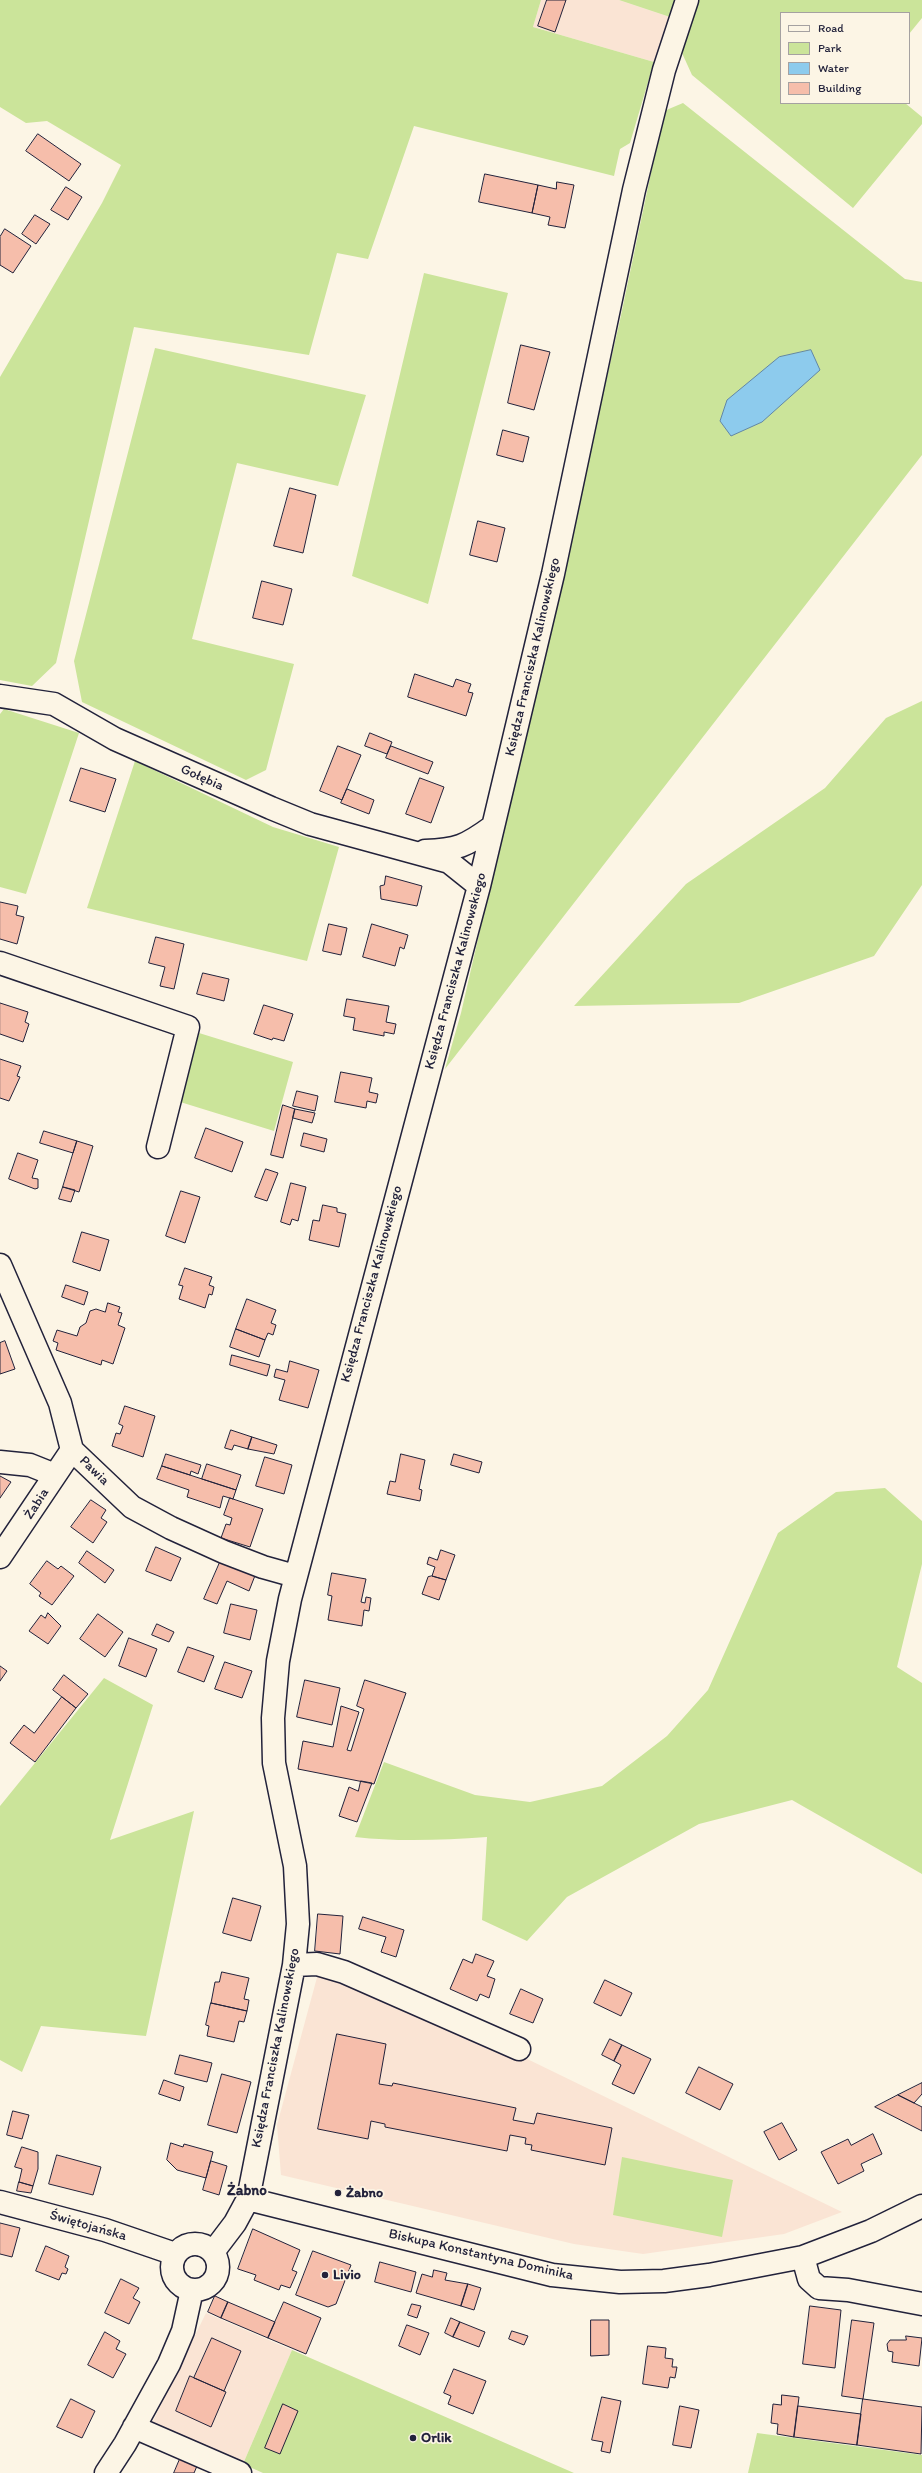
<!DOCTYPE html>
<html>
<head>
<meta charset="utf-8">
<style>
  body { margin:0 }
  #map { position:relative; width:922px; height:2473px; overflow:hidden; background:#fcf5e5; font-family:Itim,sans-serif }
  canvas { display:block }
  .legend { position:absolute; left:780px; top:12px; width:130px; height:92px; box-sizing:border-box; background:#fcf5e5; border:1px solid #a5a1a1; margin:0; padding:5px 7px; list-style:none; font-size:12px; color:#22223b }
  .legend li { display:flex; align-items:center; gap:8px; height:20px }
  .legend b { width:20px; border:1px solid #a5a1a1 }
</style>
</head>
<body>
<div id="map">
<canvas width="922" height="2473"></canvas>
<ul class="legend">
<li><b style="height:5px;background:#fcf5e5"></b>Road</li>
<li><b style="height:11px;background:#cbe49a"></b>Park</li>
<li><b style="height:11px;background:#8dcbed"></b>Water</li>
<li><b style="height:11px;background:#f6beab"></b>Building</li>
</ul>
</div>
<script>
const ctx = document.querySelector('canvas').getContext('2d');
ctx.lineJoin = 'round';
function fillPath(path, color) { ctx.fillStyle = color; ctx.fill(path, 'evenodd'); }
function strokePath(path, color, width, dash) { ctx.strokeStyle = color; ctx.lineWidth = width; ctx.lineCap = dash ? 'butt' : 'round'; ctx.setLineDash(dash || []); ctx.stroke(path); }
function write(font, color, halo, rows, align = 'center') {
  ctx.font = font + ' Itim,sans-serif'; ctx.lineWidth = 3.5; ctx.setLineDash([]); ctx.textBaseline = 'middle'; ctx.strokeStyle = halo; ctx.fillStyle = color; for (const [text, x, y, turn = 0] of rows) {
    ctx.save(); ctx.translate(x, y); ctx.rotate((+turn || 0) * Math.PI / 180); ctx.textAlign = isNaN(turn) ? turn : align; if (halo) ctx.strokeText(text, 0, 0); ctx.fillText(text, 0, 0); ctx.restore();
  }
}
const built = new Path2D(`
  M541,0H619L670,17L654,62L533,27Z
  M319,1970L519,2055L842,2212L784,2234L643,2254L574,2244L281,2175L277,2125Z
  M206,2313L292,2350L243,2464L152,2423Z`);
const green = new Path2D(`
  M0,0H541L533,27L654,62L630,143L620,149L614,176L414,126L368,259L337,253L309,355L134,327L56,663L32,686L0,680V377L102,203L121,165L47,121L26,123L0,107Z
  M619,0H676L670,17Z
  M699,0H922V18L909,34V13H781V103H905L922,117V124L853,208L692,75L682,53Z
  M683,103L905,279L922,282V455L445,1069L461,1013L620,320L664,111Z
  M424,273L508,293L428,604L352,576Z
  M155,348L366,395L338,486L237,463L192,639L294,664L266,770L246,780L82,702L74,661Z
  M922,701V885L874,956L739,1003L574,1006L686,884L825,788L886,718Z
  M4,709L79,733L26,894L0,887V714Z
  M135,761L273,827L339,847L307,961L87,908Z
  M199,1033L293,1062L274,1131L177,1101Z
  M885,1488L922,1521V1564L897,1667L922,1683V1874L792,1800L699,1824L567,1897L527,1941L482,1920L487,1837C442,1840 399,1842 355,1837L384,1762L475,1795L530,1802L602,1786L667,1736L708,1690L778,1533L836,1492Z
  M104,1678L153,1705L110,1840L194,1811L146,2036L41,2026L22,2072L0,2060V1806Z
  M622,2157L733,2180L722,2237L613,2215Z
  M292,2350L574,2473H263L243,2464Z
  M757,2433L922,2455V2473H748Z`);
const water = new Path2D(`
  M811,350L820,370L762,422L731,436L720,421L727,400L779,357Z`);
const building = new Path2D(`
  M547,0H566L555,32L538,26Z
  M38,134L81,164L69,181L26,151Z
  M485,174L538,185L532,213L479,202Z
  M557,182L574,185L565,228L548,225L550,217L532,213L538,185L556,189Z
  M66,187L82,197L68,220L51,210Z
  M35,215L50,224L36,244L22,234Z
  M5,229L31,246L13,273L0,265V237Z
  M521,345L550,352L534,410L508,403Z
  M503,430L529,437L523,462L497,455Z
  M290,488L316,495L303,553L274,546Z
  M478,521L505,528L497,562L470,555Z
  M262,581L292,589L283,625L253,618Z
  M415,674L453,687L456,679L471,684L468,692L473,693L466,716L408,697Z
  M370,733L392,742L387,754L365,746Z
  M338,746L361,755L342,800L320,791Z
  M391,746L433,762L428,774L386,758Z
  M81,768L116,779L105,812L70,801Z
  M420,778L444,787L431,823L406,814Z
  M347,789L374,800L369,814L341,803Z
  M386,876L422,886L417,906L381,899L380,886L384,885Z
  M0,902L18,906L16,915L24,917L17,944L0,939Z
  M329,924L347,928L341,955L323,951Z
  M372,924L408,935L404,949L400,947L395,966L363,957Z
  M156,937L184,944L174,989L160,986L165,967L149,963Z
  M203,973L229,979L224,1001L197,994Z
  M347,999L389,1006L386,1022L396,1024L394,1034L384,1032V1036L353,1030L355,1018L344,1016Z
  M0,1003L28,1012L25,1022L29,1024L23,1042L0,1034Z
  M264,1005L293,1014L284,1041L273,1038L272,1040L254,1034Z
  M0,1059L21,1066L17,1076L20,1077L9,1101L0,1098Z
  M341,1072L372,1078L369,1092L378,1094L376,1103L367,1101L366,1108L335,1102Z
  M297,1091L318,1096L315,1111L293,1106Z
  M283,1105L295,1109L283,1158L271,1155Z
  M295,1109L315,1113L312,1123L293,1118Z
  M206,1128L243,1142L232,1172L195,1158Z
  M44,1131L77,1141L73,1153L40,1143Z
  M304,1133L327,1139L324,1152L301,1146Z
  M77,1141L93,1146L79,1192L63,1187Z
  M18,1153L38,1160L32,1178L38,1179V1188L35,1189L9,1179Z
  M266,1169L278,1173L267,1201L255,1197Z
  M291,1183L306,1187L298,1221L292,1219L290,1225L281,1222Z
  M63,1187L75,1190L71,1202L59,1199Z
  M181,1191L200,1197L185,1243L166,1236Z
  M323,1205L337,1208V1212L346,1214L339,1247L309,1240L313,1220L319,1221Z
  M82,1232L109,1240L100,1271L73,1262Z
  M185,1268L212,1277L209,1285L214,1287L212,1295L209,1294L205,1308L179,1299L183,1286L179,1285Z
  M66,1285L88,1292L84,1305L62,1297Z
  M247,1299L276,1310L271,1323L276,1325L273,1335L268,1333L265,1340L236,1329Z
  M108,1303L120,1307L118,1312L122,1313L118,1325L125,1328L113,1364L102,1360L101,1365L56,1350L58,1343L53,1341L57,1330L77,1336L80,1327L86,1323L90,1311L96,1309L105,1312Z
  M236,1329L265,1340L259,1357L230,1347Z
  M5,1341L15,1369L0,1374V1343Z
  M232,1355L270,1365L267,1376L230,1365Z
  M290,1361L319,1370L308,1408L279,1400L285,1380L274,1377L276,1369L287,1372Z
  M125,1406L155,1416L143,1457L112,1446L116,1433L120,1434L123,1426L119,1424Z
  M231,1430L252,1437L248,1449L234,1445L232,1450L225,1448Z
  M252,1437L277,1445L274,1454L248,1449Z
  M166,1454L201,1465L198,1474L191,1471L190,1475L162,1466Z
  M401,1454L425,1460L419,1489L422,1490L420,1501L387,1494L390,1481L395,1482Z
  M454,1454L482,1462L479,1473L451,1465Z
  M265,1457L292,1465L284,1494L256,1486Z
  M207,1464L241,1475L236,1490L202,1479Z
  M162,1466L236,1490L233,1499L223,1496L220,1508L187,1497L189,1490L157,1479Z
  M0,1476L11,1482L0,1498Z
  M230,1498L263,1509L250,1547L221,1538L226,1524L230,1525L232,1518L224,1515Z
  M91,1500L106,1510L101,1518L107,1522L93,1543L71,1527Z
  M156,1547L181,1558L171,1581L146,1571Z
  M441,1550L455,1555L446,1580L432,1576L435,1567L427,1564L429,1557L437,1560Z
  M87,1551L114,1570L105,1583L79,1563Z
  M221,1560L256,1573L249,1591L227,1581L217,1604L204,1599Z
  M47,1561L58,1569L61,1566L74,1576L52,1605L39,1596L41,1593L30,1584Z
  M332,1573L366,1579L361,1602L365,1603L366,1597L371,1598L369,1611L364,1610L362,1626L328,1620L332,1596L328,1595Z
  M432,1576L446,1580L439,1600L422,1594L428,1577Z
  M231,1604L257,1610L250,1640L224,1633Z
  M48,1613L61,1626L48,1644L29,1631L41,1615L45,1618Z
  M98,1614L123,1632L105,1657L80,1639Z
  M157,1624L174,1632L169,1642L152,1635Z
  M129,1638L157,1649L146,1677L119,1666Z
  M188,1647L214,1656L204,1682L178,1672Z
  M225,1662L252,1671L242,1698L215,1689Z
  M0,1666L7,1671L0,1681Z
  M64,1675L88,1694L76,1708L53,1690Z
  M305,1680L340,1688L332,1725L297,1717Z
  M365,1680L406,1693L374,1784L298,1769L303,1741L333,1747L341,1706L359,1712L347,1750L351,1751L364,1709L357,1706Z
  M62,1697L76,1708L35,1762L10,1743L24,1725L34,1733Z
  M361,1781L372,1783L357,1822L339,1816L349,1787L358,1791Z
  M233,1898L261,1906L251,1941L223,1933Z
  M318,1914L343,1916L340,1954L315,1951Z
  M363,1917L404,1930L396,1957L381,1952L386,1937L359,1929Z
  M476,1954L494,1961L487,1976L495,1979L489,1998L480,1994L477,2001L450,1989L463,1959L472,1963Z
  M222,1972L249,1978L244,1999L249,2000L247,2011L211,2003L215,1982H219Z
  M605,1980L632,1993L621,2016L594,2003Z
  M521,1989L543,1999L533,2023L510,2014Z
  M211,2003L247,2011L244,2022L239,2021L234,2042L207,2036L209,2026L206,2025Z
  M337,2034L386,2044L379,2084L392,2086L393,2083L516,2108L513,2120L534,2124L537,2113L612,2128L605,2165L531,2150L532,2145L525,2144L526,2138L510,2135L507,2151L385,2127V2124L371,2121L368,2139L318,2129Z
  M610,2039L622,2045L614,2061L602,2055Z
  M622,2045L651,2059L634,2094L612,2084L621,2065L614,2061Z
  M180,2055L212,2063L207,2082L175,2074Z
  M699,2067L733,2084L720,2110L686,2093Z
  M222,2074L251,2082L237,2133L208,2125Z
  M164,2080L184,2087L180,2101L159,2094Z
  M922,2083V2094L914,2103L898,2095Z
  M898,2095L922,2107V2131L875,2107Z
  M13,2111L29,2115L22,2139L7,2135Z
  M782,2123L797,2150L779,2160L764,2132Z
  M873,2134L882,2154L861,2164L864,2171L838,2184L821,2152L848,2139L851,2145Z
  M171,2143L183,2147L184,2144L213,2152L206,2178L177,2170L167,2160Z
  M22,2147L38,2152V2169L33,2186L19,2182L22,2169L15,2167Z
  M57,2155L101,2167L93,2195L49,2184Z
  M211,2161L227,2166L219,2195L203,2190Z
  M19,2182L33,2186L31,2193L17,2191Z
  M0,2223L20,2228L12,2257L0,2254Z
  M253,2229L300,2250L292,2270L297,2272L290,2288L281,2285L279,2290L254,2280L256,2275L238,2269Z
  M46,2246L69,2256L65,2267L68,2269L66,2274L62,2273L59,2280L36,2271Z
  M313,2251L351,2265L336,2304L328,2307L296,2295Z
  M380,2262L416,2272L411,2292L375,2282Z
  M434,2270L447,2273L445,2280L468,2284L461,2306L416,2293L422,2274L432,2277Z
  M121,2279L139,2288L133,2298L140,2302L129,2324L105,2313Z
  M468,2284L481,2288L474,2310L461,2306Z
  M215,2296L228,2302L221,2318L208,2312Z
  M228,2302L275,2322L268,2338L221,2318Z
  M284,2302L321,2318L306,2354L268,2338Z
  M412,2304L421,2306L417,2318L408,2315Z
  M810,2306L841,2310L835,2368L803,2364Z
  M451,2318L460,2322L453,2337L445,2333Z
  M591,2320H609V2355L591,2356Z
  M852,2320L874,2323L863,2399L842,2396Z
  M460,2322L485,2332L479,2347L453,2337Z
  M407,2325L429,2333L420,2355L399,2346Z
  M512,2331L528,2336L524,2345L509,2339Z
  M105,2332L120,2341L116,2349L126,2354L113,2378L88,2365Z
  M906,2336L922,2338L919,2366L892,2362L893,2352L888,2351L887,2344L890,2340H906Z
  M212,2338L241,2351L224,2391L194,2378Z
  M648,2346L666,2348L665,2358L673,2359L672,2367H677L675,2378L670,2377L668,2388L643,2384Z
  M454,2369L486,2381L473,2414L448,2404L451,2396L444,2393Z
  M190,2376L226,2392L211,2427L176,2411Z
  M782,2395L799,2397L794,2437L777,2434L778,2424L771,2423L773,2404L781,2405Z
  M602,2397L621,2401L610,2453L601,2451L603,2442L592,2440Z
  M71,2399L95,2411L82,2438L57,2427Z
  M863,2399L922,2407L921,2454L857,2445Z
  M283,2404L298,2411L280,2454L265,2448Z
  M680,2406L699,2410L691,2448L673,2445Z
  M798,2406L861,2414L857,2445L794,2437Z
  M180,2459L197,2466L194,2473H174Z`);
const minor = new Path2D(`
  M0,696L54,704L115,739L271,808L310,824L449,862L479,886
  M425,851C457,850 466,846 492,827
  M0,963L188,1027L158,1147
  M0,1265L60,1403L72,1450L132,1507L171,1528L224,1552L263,1567L295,1576
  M0,1462L30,1465L55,1475
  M0,1557L72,1450
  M294,1965L317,1964L344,1972L519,2049
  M248,2199L552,2275L620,2282L664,2281L709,2275L803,2257L871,2231L922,2206
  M0,2202L105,2230L175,2254
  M172 2267a23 23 0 1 1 46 0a23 23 0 1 1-46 0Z
  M213,2252L235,2223L248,2199L294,1965L298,1924L295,1866L274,1763L273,1718L278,1661L290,1599L479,886L553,574L634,190L664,70L687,0
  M803,2257L809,2279L819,2288L848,2290L922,2304
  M134,2427L240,2473
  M106,2473L125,2444L169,2364L183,2331L192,2290`);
const markers = [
  [338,2193,4,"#22223b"],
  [325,2275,4,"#22223b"],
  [413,2438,4,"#22223b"]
];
const streetNames = [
  ["Księdza Franciszka Kalinowskiego",533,657,-77],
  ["Gołębia",202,778,24],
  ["Księdza Franciszka Kalinowskiego",456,971,-75],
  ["Księdza Franciszka Kalinowskiego",372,1284,-75],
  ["Pawia",94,1471,44],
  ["Żabia",37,1504,-58],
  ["Księdza Franciszka Kalinowskiego",276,2048,-79],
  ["Świętojańska",88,2226,16],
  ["Biskupa Konstantyna Dominika",481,2255,13]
];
const poiNames = [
  ["Żabno",346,2193],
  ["Livio",333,2275],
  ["Orlik",421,2438]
];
const neighbourhoodNames = [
  ["Żabno",247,2191]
];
fillPath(built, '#fae4d4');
fillPath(green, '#cbe49a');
fillPath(water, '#8dcbed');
strokePath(water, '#6287a6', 1);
fillPath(building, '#f6beab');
strokePath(building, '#22223b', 1);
strokePath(minor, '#22223b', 25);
strokePath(minor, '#fcf5e5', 22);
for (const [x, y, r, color] of markers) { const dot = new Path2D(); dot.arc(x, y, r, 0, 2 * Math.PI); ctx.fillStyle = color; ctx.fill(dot); strokePath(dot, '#fcf5e5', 1.5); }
write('14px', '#22223b', '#fcf5e5', streetNames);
write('bold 14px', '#22223b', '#fcf5e5', poiNames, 'left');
write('bold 15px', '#22223b', '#fcf5e5', neighbourhoodNames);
</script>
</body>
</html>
